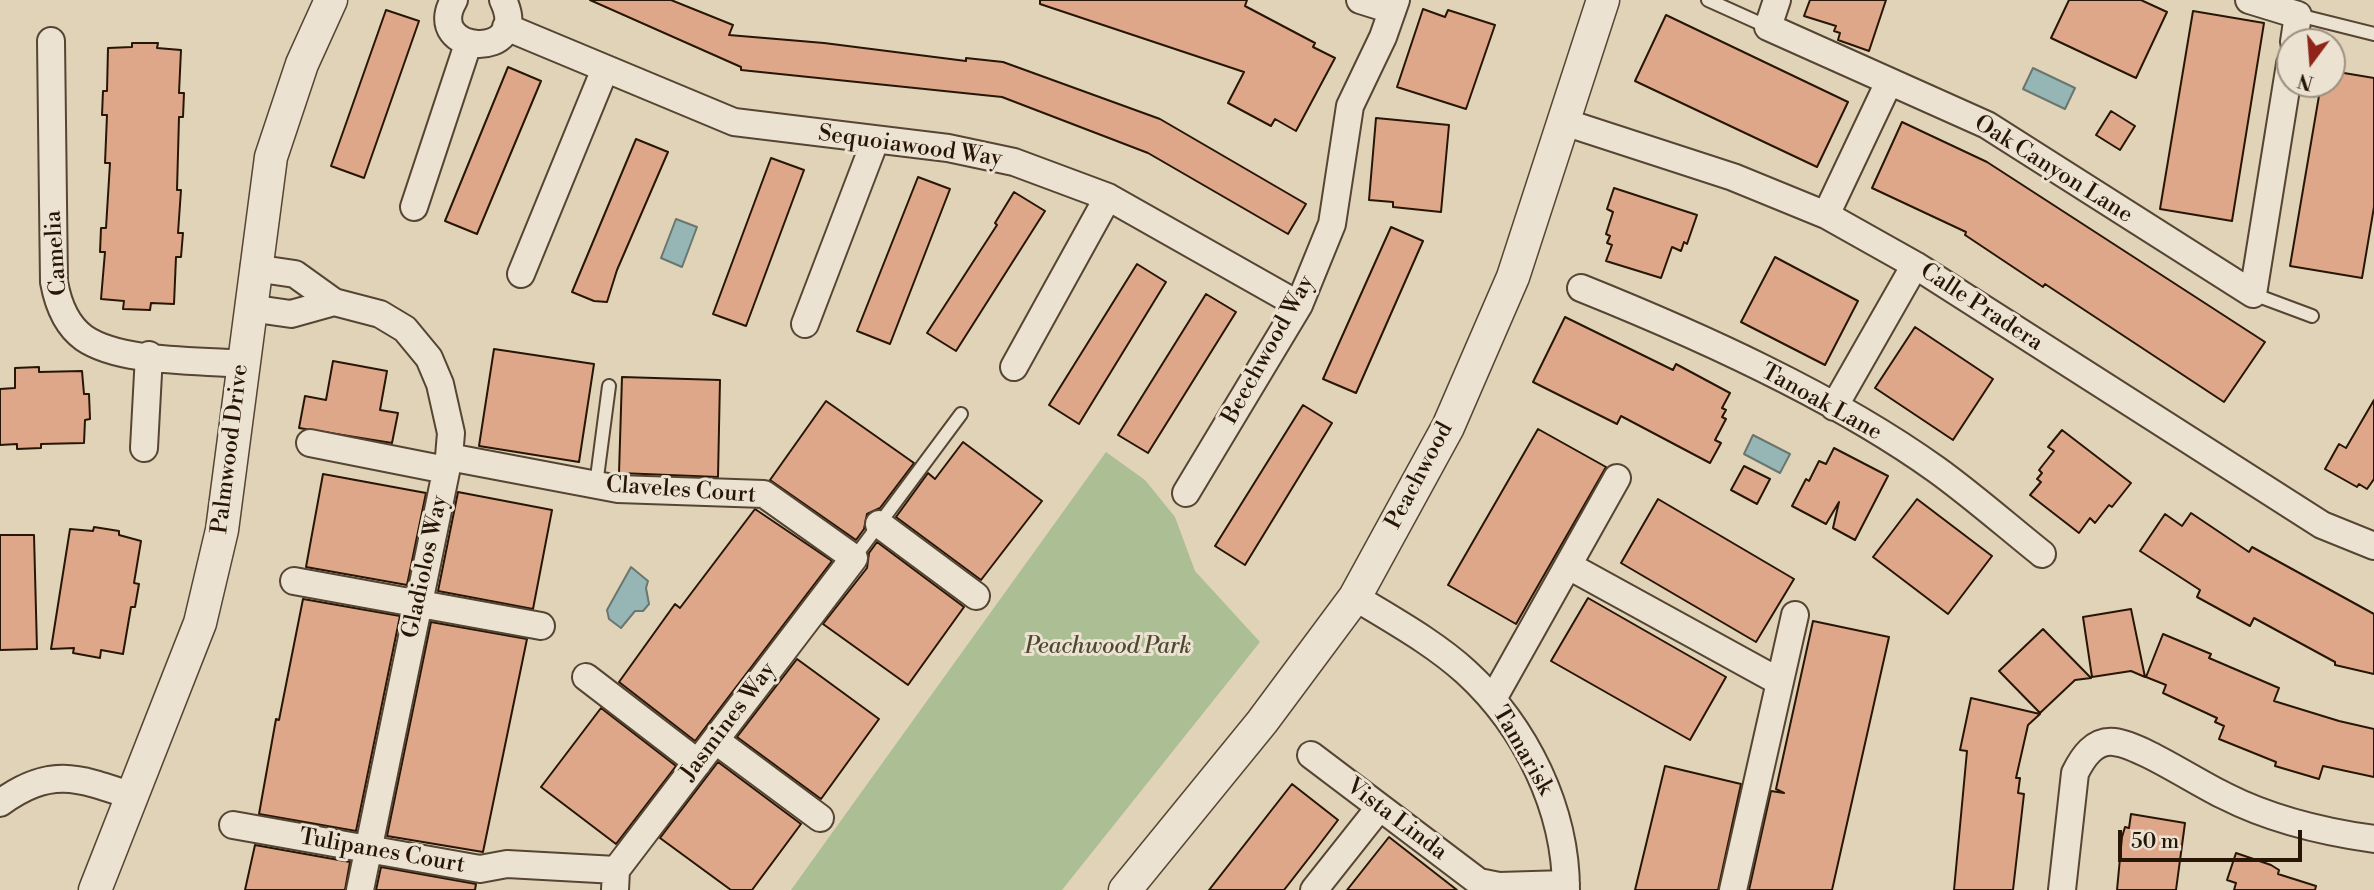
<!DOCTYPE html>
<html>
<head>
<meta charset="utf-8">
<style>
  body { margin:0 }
  #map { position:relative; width:2374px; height:890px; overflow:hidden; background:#e0d3b8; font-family:"Libre Bodoni",serif }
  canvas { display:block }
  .north { position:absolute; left:2276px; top:28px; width:70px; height:70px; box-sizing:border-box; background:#ebe2d1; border:2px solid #9d907f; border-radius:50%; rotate:196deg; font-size:19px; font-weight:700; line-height:28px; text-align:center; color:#271605 }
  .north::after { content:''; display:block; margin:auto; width:24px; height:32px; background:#8f2418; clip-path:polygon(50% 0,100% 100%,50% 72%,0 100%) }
  .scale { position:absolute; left:2118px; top:830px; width:184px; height:32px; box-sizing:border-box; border:4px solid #271605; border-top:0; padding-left:9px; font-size:21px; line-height:24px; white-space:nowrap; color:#271605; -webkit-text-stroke:5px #ebe2d1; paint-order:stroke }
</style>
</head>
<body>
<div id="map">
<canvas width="2374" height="890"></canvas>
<div class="north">N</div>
<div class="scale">50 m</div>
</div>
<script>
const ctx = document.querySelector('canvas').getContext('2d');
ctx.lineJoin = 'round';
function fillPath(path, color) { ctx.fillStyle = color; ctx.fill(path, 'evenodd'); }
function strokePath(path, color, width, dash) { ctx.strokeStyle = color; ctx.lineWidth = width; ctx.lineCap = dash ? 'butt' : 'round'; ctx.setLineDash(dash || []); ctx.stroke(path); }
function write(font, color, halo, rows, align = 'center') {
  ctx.font = font + ' "Libre Bodoni",serif'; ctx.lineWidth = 6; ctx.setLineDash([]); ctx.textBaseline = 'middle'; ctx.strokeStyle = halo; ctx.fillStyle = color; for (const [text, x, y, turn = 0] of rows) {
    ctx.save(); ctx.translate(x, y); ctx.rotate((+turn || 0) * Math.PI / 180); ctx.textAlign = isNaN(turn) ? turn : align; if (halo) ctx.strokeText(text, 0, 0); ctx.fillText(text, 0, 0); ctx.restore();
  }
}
const green = new Path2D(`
  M1106,452L1145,480L1175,517L1195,571L1260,642L1062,890H791Z`);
const water = new Path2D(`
  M2033,68L2075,88L2065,109L2023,89Z
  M676,219L697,227L682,267L661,258Z
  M1753,435L1790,454L1780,473L1744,454Z
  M631,567L648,581L646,588L649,604L643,611H635L621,628L609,619L607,610Z`);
const building = new Path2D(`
  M590,0H671L733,25L729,35L824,43L966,61V58L1003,62L1160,119L1306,204L1288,234L1148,153L1002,97L741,70V67Z
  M1040,0H1247L1245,6L1315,43L1313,47L1335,58L1296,131L1275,119L1271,126L1228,103L1244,72L1040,4Z
  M1810,0H1886L1869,51L1838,40L1840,33L1834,31L1836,26L1804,16Z
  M2069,0H2141L2167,12L2136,78L2051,38Z
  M1423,9L1445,17L1448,10L1495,25L1466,109L1397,87Z
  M386,10L419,21L364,178L331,166Z
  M2193,11L2264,23L2232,221L2160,209Z
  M1666,15L1848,102L1817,167L1635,81Z
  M132,43H158L157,48L181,50L179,93H184L183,117H179L177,190H181L178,233H183L181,257H176L174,304L151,303L150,310L123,309L124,301L101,299L105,252H100L101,228H106L110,163H105L107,115H102L103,91H107L108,48L132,47Z
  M508,67L541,81L477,234L445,221Z
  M2332,71L2374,78V207L2362,278L2290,266L2321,84H2332Z
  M2111,111L2135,126L2120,150L2096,135Z
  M1376,118L1449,125L1441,212L1393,207V202L1369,200Z
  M1902,122L1987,162L2265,342L2224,402L2045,284L2043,287L1965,235L1966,232L1872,188Z
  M636,139L668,152L617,270L607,302L594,301L572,292Z
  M771,158L804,170L746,326L713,314Z
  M918,177L950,189L890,344L857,331Z
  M1614,188L1697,215L1687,244L1684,242L1681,251L1672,247L1661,278L1606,261L1612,245L1607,243L1610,236L1606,234L1613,212L1607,209Z
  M1014,192L1045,211L956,351L927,333L997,225L995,223Z
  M1391,227L1423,241L1356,393L1323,379Z
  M1775,257L1858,301L1825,365L1741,322Z
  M1137,264L1166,282L1079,424L1049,405Z
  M1206,294L1236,312L1148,453L1118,435Z
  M1565,317L1673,370L1676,364L1730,393L1722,408L1726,410L1722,417L1726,419L1715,440L1721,443L1710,463L1621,416L1617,424L1533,382Z
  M1915,327L1993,379L1953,440L1875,388Z
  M494,349L594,364L579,462L479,446Z
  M333,361L387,371L380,410L398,413L392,443L299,428L305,396L326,400Z
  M39,367V372L82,371L84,394H89L90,419L85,420L84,443L41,444V448L17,449V444L0,445V389L15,388V368Z
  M622,377L720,380L718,477L619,473Z
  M2374,400V479L2367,489L2359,484L2357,487L2325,469L2339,444L2346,448Z
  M826,401L914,463L880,508L867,514L864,529L856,540L770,480Z
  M1303,405L1332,423L1245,565L1215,546Z
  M1538,429L1606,467L1516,624L1448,585Z
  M2062,430L2131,483L2112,507L2109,505L2095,523L2090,518L2079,533L2030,495L2041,482L2037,479L2042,473L2039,470L2054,451L2048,447Z
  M963,442L1042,501L981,580L896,517L928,473L935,479Z
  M1834,448L1888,476L1855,540L1833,528L1839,502L1826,524L1792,506L1806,479L1809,481L1819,461L1826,464Z
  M1744,466L1770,479L1757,504L1731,490Z
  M323,474L426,493L407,585L306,567Z
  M458,492L552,510L533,609L438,591Z
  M1658,499L1794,579L1756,642L1621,563Z
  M1917,499L1992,556L1948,614L1873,557Z
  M755,509L832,561L695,741L619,682L675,604L680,608Z
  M2191,513L2249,552L2252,547L2374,614V674L2335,665V662L2254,618L2250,626L2197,597L2200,590L2140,551L2165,514L2182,526Z
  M94,527L119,531V535L141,541L134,583L139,584L135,607H131L123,654L101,650L100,658L73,653L74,648L51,649L70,529L93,531Z
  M0,535H34L37,649L0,650Z
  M877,542L964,607L908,685L823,624L867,568L869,553Z
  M1588,598L1726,677L1690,740L1551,661Z
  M303,599L400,616L356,831L259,814L276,719L279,720Z
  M2131,609L2145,677L2131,671L2092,677L2083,617Z
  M1813,621L1889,637L1832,890H1749L1771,791L1784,793L1776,789Z
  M431,622L527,639L483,852L387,836Z
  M2043,629L2091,678L2075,680L2040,713L1999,671Z
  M2163,634L2211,654L2209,658L2279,688L2274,701L2339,721L2374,729V777L2323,766L2319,779L2275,766L2276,762L2219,739L2224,726L2215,722L2217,718L2163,693L2166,685L2146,677Z
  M797,659L879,719L821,799L737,737Z
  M1971,698L2040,714L2028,725L2016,778H2020L2018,793L2024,794L2013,890H1954L1967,751L1960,750Z
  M601,708L676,766L616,844L541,787Z
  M718,762L801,824L752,890H731L660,838Z
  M1665,766L1741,784L1718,890H1635Z
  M1292,784L1338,820L1316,849L1284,890H1209Z
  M2131,814L2185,823L2176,890H2117L2122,837L2125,827L2129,828Z
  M1389,837L1457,890H1347Z
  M255,845L350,862L345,890H245Z
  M2236,853L2271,865L2279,870L2278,874L2316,886L2315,890H2234L2236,883L2227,880Z
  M381,867L476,884L475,890H376Z`);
const service = new Path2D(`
  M1708,0L1768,27
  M2298,15L2374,34
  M2253,294L2312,316
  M596,485L609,386
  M854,558L961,414`);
const minor = new Path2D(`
  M454,0C422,55 533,62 503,0
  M1360,0L1392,10
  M1777,0L1768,27L1987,125L2253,294L2290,64
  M2249,0L2298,15L2294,42
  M506,27L734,122L948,148L1014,162L1108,197L1299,305
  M51,41L54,282C58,304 66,325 84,338C120,363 199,360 242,364
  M1564,122L1733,177L1826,215L1915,265L2322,525L2374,546
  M414,207L468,44
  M1826,215L1889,82
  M254,268L295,274L334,302L380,314L405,329L429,358L440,384L451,433L449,457L360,890
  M521,274L605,69
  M1581,288C1698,335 1834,396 1937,470C1973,496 2007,526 2042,554
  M249,308L291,314L334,302
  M805,324L875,141
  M1014,367L1108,197
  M1834,407L1915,265
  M310,443L446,470
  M144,448L149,355
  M449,457L618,489L764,494L854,558L616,870L615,890
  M1186,493L1299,305L1332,224L1350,106L1383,37L1396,0
  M879,524L976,596
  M1569,566L1780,682
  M294,581L541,626
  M1355,597C1392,620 1433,642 1466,672C1526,727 1566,809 1566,890
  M586,677L698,763
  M1493,699L1617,478
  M715,740L820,818
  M1311,755L1479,882L1499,886L1566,884
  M0,803C50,767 77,777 132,796
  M233,825L480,869L507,864L616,870
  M1314,890L1379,808
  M1733,890L1795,615
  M2062,890L2075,773C2083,757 2094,740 2114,742C2141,745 2197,783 2225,796C2270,819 2324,832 2374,839`);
const tertiary = new Path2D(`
  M95,890L200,623L222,530L271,157L302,64L331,0
  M1125,890L1262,722L1355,597L1448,427L1513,277L1603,0`);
const streetNames = [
  ["Sequoiawood Way",910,147,8],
  ["Oak Canyon Lane",2053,170,32],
  ["Camelia",57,253,-94],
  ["Calle Pradera",1981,308,33],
  ["Beechwood Way",1269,350,-61],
  ["Tanoak Lane",1821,403,29],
  ["Palmwood Drive",231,449,-83],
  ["Peachwood",1420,476,-62],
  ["Claveles Court",681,491,4],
  ["Gladiolos Way",426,567,-78],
  ["Jasmines Way",729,722,-53],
  ["Tamarisk",1522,751,60],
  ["Vista Linda",1396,820,37],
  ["Tulipanes Court",382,852,10]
];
const parkNames = [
  ["Peachwood Park",1108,647]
];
fillPath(green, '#acbe94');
fillPath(water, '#96b6b6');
strokePath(water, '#6a766f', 2);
fillPath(building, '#dfa789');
strokePath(building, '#271605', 2);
strokePath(service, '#554532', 16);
strokePath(minor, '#554532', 30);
strokePath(tertiary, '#554532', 35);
strokePath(service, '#ebe2d1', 12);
strokePath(minor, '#ebe2d1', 26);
strokePath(tertiary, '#ebe2d1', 32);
write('23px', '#271605', '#ebe2d1', streetNames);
write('italic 23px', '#4f4830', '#ebe2d1', parkNames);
</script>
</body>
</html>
